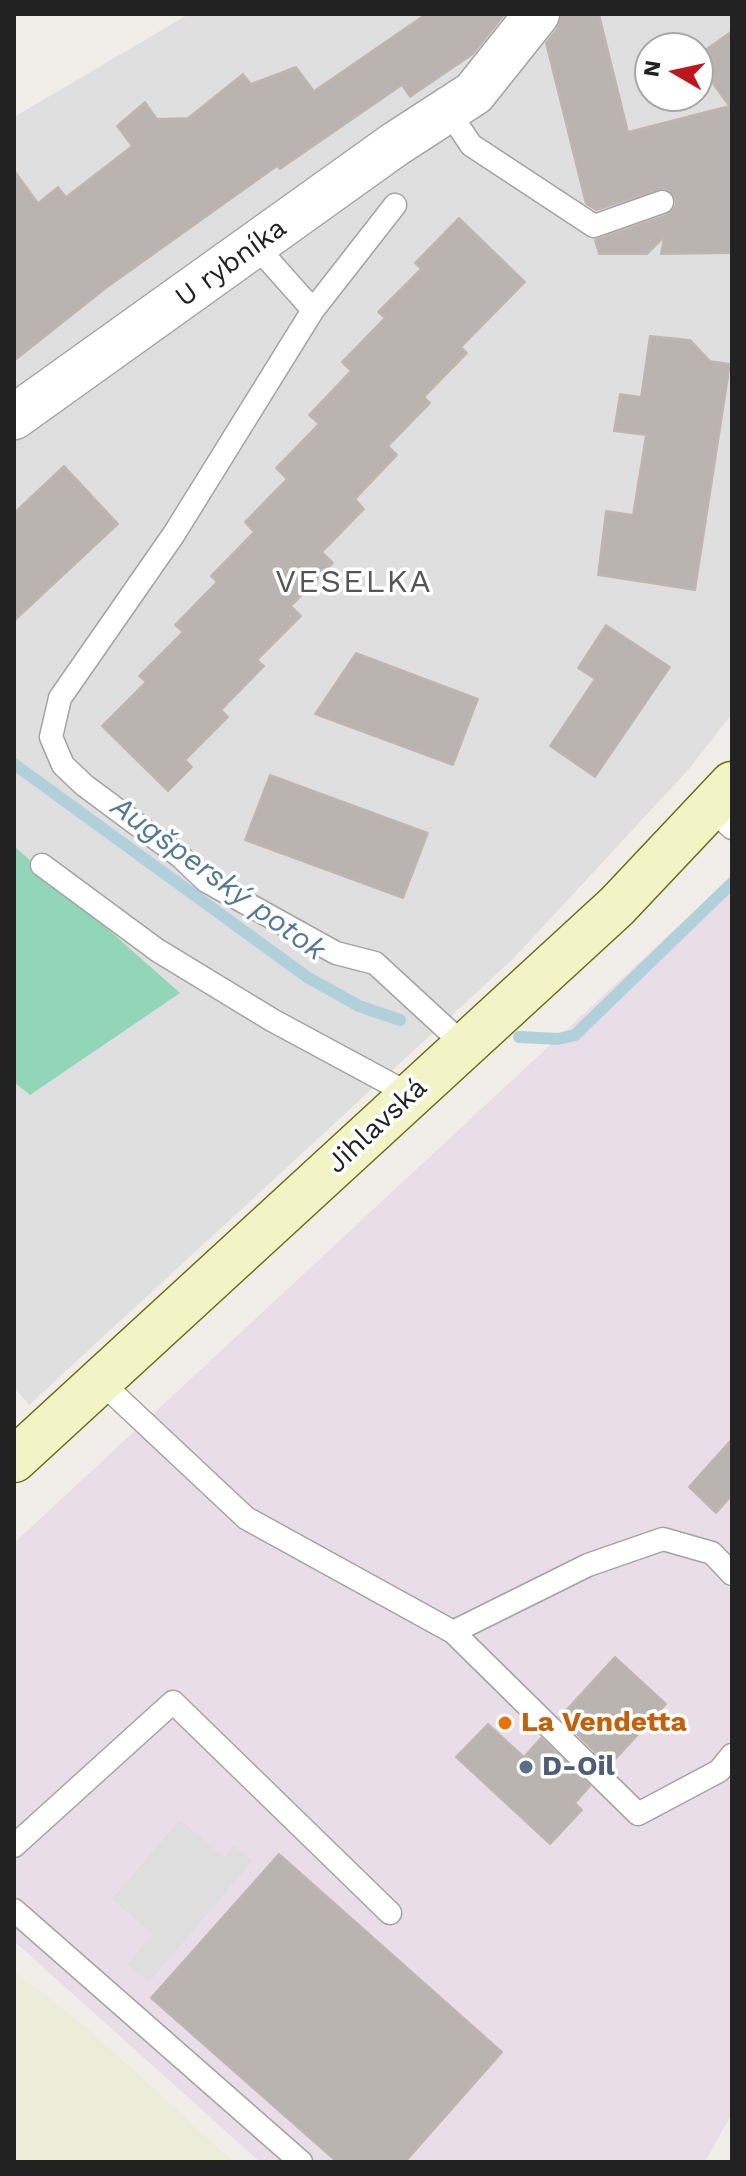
<!DOCTYPE html>
<html>
<head>
<meta charset="utf-8">
<style>
  body { margin:0 }
  #map { position:relative; width:746px; height:2176px; overflow:hidden; background:#f1eeea; font-family:"Work Sans",sans-serif }
  canvas { display:block }
  .frame { position:absolute; inset:0; border:16px solid #222; pointer-events:none }
  .north { position:absolute; left:634px; top:32px; width:80px; height:80px; box-sizing:border-box; background:#fff; border:2px solid #a7a7a7; border-radius:50%; rotate:279deg; font-size:22px; font-weight:700; line-height:32px; text-align:center; color:#222 }
  .north::after { content:''; display:block; margin:auto; width:28px; height:36px; background:#bd171d; clip-path:polygon(50% 0,100% 100%,50% 72%,0 100%) }
</style>
</head>
<body>
<div id="map">
<canvas width="746" height="2176"></canvas>
<div class="frame"></div>
<div class="north">N</div>
</div>
<script>
const ctx = document.querySelector('canvas').getContext('2d');
ctx.lineJoin = 'round';
function fillPath(path, color) { ctx.fillStyle = color; ctx.fill(path, 'evenodd'); }
function strokePath(path, color, width, dash) { ctx.strokeStyle = color; ctx.lineWidth = width; ctx.lineCap = dash ? 'butt' : 'round'; ctx.setLineDash(dash || []); ctx.stroke(path); }
function write(font, color, halo, rows, align = 'center') {
  ctx.font = font + ' "Work Sans",sans-serif'; ctx.lineWidth = 7; ctx.setLineDash([]); ctx.textBaseline = 'middle'; ctx.strokeStyle = halo; ctx.fillStyle = color; for (const [text, x, y, turn = 0] of rows) {
    ctx.save(); ctx.translate(x, y); ctx.rotate((+turn || 0) * Math.PI / 180); ctx.textAlign = isNaN(turn) ? turn : align; if (halo) ctx.strokeText(text, 0, 0); ctx.fillText(text, 0, 0); ctx.restore();
  }
}
const residential = new Path2D(`
  M189,14H732V714L688,770L514,958L29,1405L14,1387V117ZM650,48H698V96H650Z`);
const industrial = new Path2D(`
  M732,876V2113L705,2162H260L14,1941V1543Z`);
const farmland = new Path2D(`
  M14,1971L90,2030L234,2162H14Z`);
const pitch = new Path2D(`
  M15,847L180,993L30,1095L14,1082Z`);
const parking = new Path2D(`
  M227,289L247,317L14,478V436Z
  M239,339L265,355L180,494L154,478Z
  M180,1820L224,1858L234,1846L252,1861L149,1982L128,1964L153,1934L112,1899Z`);
const stream = new Path2D(`
  M14,764L307,977L359,1006L400,1020
  M519,1037L558,1039L575,1035L732,883`);
const building = new Path2D(`
  M426,14H505L473,54L410,97L402,85L280,169L277,166L106,288L14,361V170L38,203L58,187L66,197L132,146L117,126L145,102L157,119L188,118L243,74L251,84L296,67L314,91Z
  M561,14H599L628,132L729,106L698,63V55L732,31V253L661,254L664,237L647,254H599L595,240L667,215L676,205L675,198L664,188L596,210L586,204L546,43L557,29Z
  M459,218L525,282L461,347L467,353L424,397L430,403L388,446L397,455L355,499L364,509L322,552L333,563L291,606L301,616L257,660L264,666L221,710L228,717L185,760L192,767L168,791L102,726L146,682L139,676L183,632L175,625L217,582L211,576L254,532L245,522L287,479L276,468L319,424L309,415L351,371L342,362L385,318L378,312L421,269L415,263Z
  M650,336L690,340L710,361L730,364L695,590L598,575L606,511L633,515L646,435L614,431L620,394L641,397Z
  M64,466L118,524L14,621V513Z
  M606,625L670,667L595,777L550,746L595,679L578,668Z
  M356,653L478,699L453,765L315,714Z
  M270,775L428,833L403,898L245,840Z
  M732,1439V1495L716,1513L689,1487Z
  M615,1657L666,1704L609,1766L560,1717Z
  M488,1724L524,1757L541,1738L590,1786L575,1803L582,1810L550,1844L456,1757Z
  M279,1854L502,2052L405,2162H337L151,1998Z`);
const lane = new Path2D(`
  M447,109L471,145L594,226L662,202
  M256,246L313,310L174,534L60,698L51,737L63,765L84,785L181,857L206,881L336,953L375,963L464,1045
  M313,310L395,205
  M710,808L732,828
  M42,865L157,950L272,1020L411,1095
  M101,1382L246,1518L453,1632L638,1814L719,1771L732,1755
  M453,1632L588,1565L663,1539L712,1553L732,1574
  M14,1846L173,1702L390,1913
  M14,1910L301,2162`);
const street = new Path2D(`
  M14,417L394,145L474,93L537,14`);
const secondary = new Path2D(`
  M14,1460L617,906L732,784`);
const markers = [
  [505,1723,8,"#e8710a"],
  [526,1767,8,"#5c6f8a"]
];
const streetNames = [
  ["U rybníka",231,263,-36],
  ["Jihlavská",377,1126,-43]
];
const foodNames = [
  ["La Vendetta",521,1723]
];
const serviceNames = [
  ["D-Oil",542,1767]
];
const waterNames = [
  ["Augšperský potok",218,879,36]
];
const quarterNames = [
  ["VESELKA",354,583]
];
fillPath(residential, '#e0dfdf');
fillPath(industrial, '#e9dde7');
fillPath(farmland, '#ecedd8');
fillPath(pitch, '#91d6b9');
fillPath(parking, '#dedede');
strokePath(stream, '#b0d1d9', 12);
fillPath(building, '#bab4b0');
strokePath(building, '#c1b6ae', 2);
strokePath(lane, '#a3a3a3', 25);
strokePath(street, '#a3a3a3', 47);
strokePath(secondary, '#697012', 47);
strokePath(lane, '#fff', 22);
strokePath(street, '#fff', 44);
strokePath(secondary, '#f3f4c5', 44);
for (const [x, y, r, color] of markers) { const dot = new Path2D(); dot.arc(x, y, r, 0, 2 * Math.PI); ctx.fillStyle = color; ctx.fill(dot); strokePath(dot, '#fff', 3); }
write('28px', '#222', '#fff', streetNames);
write('bold 28px', '#c56008', '#fff', foodNames, 'left');
write('bold 28px', '#4e5e75', '#fff', serviceNames, 'left');
write('italic 30px', '#517899', '#fff', waterNames);
ctx.letterSpacing = '2px';
write('32px', '#555', '#fff', quarterNames);
ctx.letterSpacing = '0px';
</script>
</body>
</html>
